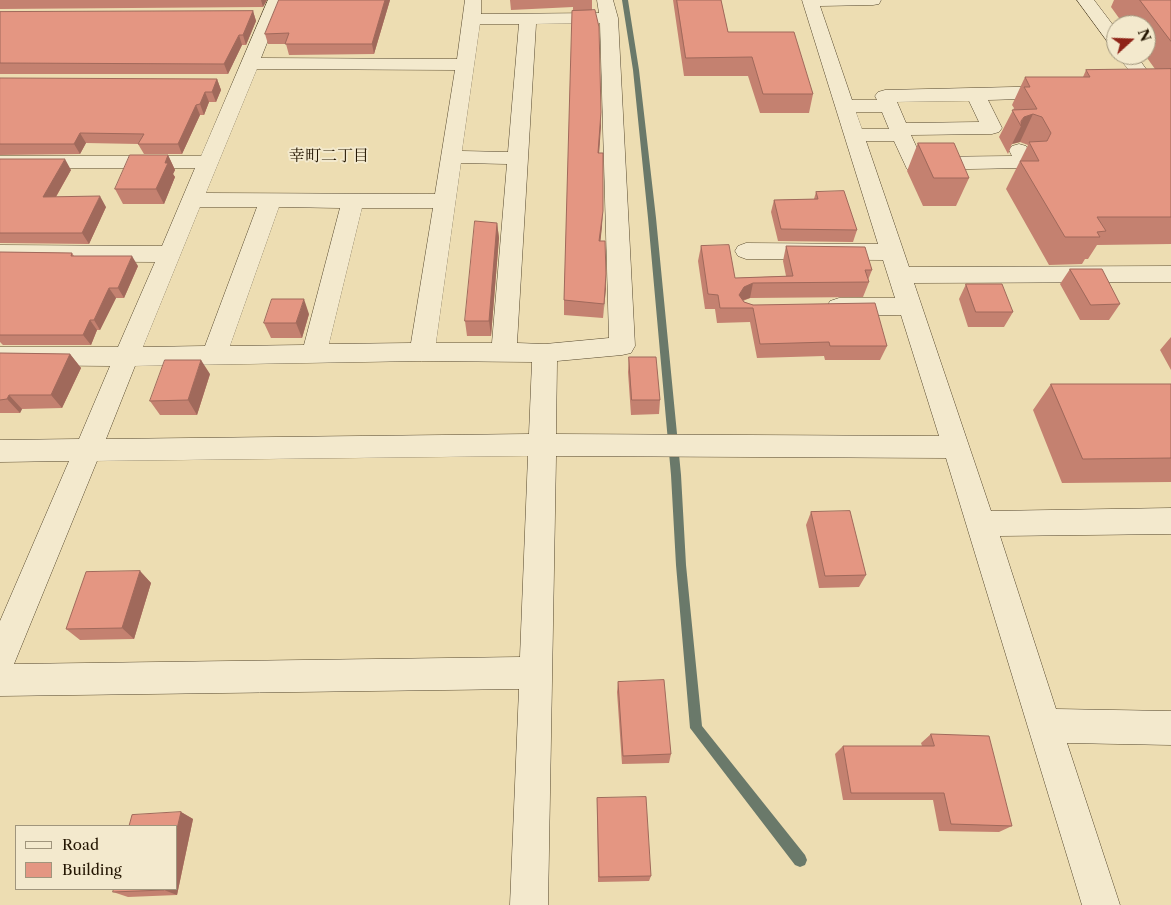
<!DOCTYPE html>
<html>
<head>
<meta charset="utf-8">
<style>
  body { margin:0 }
  #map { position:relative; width:1171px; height:905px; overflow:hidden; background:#edddb2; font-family:"Libre Caslon Text",serif }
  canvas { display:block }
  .legend { position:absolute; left:15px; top:825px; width:162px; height:65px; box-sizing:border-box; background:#f3e9cd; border:1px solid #a0957c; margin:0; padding:6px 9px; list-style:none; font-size:15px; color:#241602 }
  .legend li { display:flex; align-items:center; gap:10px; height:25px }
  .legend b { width:25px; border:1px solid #a0957c }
  .north { position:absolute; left:1106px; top:15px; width:50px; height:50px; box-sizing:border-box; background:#f3e9cd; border:1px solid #a0957c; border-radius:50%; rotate:70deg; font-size:14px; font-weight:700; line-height:20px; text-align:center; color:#241602 }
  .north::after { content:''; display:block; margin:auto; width:18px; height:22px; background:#8f2418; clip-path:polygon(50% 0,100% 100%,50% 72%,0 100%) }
</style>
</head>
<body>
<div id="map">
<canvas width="1171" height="905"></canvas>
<ul class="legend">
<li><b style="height:6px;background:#f3e9cd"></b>Road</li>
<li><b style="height:14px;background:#e49682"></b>Building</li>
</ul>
<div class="north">N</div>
</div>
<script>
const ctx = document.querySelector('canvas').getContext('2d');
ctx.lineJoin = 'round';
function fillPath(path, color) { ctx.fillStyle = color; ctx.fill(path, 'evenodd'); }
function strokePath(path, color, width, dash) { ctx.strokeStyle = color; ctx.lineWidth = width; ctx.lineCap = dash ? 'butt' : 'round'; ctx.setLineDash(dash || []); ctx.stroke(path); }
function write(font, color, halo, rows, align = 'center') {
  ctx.font = font + ' "Libre Caslon Text","Noto Serif JP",serif'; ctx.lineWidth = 4; ctx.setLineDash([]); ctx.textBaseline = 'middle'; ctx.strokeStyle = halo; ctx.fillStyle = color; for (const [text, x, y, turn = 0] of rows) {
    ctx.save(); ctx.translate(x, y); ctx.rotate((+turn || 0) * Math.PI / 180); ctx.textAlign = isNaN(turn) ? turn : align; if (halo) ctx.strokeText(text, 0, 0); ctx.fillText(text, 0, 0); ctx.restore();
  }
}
const stream = new Path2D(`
  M622,0H628L639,70L656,218L681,475L686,565L702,726L805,855L807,860L805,865L800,867L795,865L690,728L676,565L671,475L648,218L633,70Z`);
const minor = new Path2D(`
  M268,0H284L261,58L457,59L465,0H481V14L599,13L597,0H613L618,18L635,346L631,353L622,355L557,361L556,434L939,436L901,315L839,316L830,313L827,307L830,301L839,298H895L883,260L746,259L738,256L735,251L738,246L746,243L878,244L802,0H881L879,4L873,5L820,6L852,100H877L875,96L878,92L885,90L1056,86L1063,88L1066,92L1063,96L1056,98L988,100L1002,128L999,132L992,134L911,135L921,157L1012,156L1009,150L1012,146L1019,144L1026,146L1035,162L1032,167L1025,168L914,170L907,169L894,141H866L909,267L1171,266V282L914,283L991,511L1171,508V534L1000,536L1056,709L1171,711V745L1067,743L1120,905H1082L946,458L556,456L548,905H510L519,689L0,696V621L69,461L0,462V440L79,439L110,366L0,365V347H118L155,262L0,261V245L162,246L195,168H0V156H201ZM600,23L609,338L545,344L517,343L536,24ZM480,24H519L508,152L462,151ZM257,69L455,70L435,194L206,193ZM969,101L979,122L906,123L897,102ZM856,112H882L889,129H862ZM461,163L507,164L492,343H436ZM200,207H257L205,346L143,347ZM279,207L340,208L304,345L230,346ZM362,208H433L411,343L329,344ZM422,361L532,362L529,434L106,439L135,366ZM528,456L520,657L14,664L97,461Z
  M1077,0H1094L1116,29V46L1110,45Z
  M1117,55H1136L1149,73L1138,93L1116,96L1109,94L1106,90L1109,86L1125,84L1131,73Z`);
const wall = new Path2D(`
  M0,0H267L263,7L0,9Z
  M279,0H390L374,54L289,55L286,44H268L265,34Z
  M510,0H592V10L601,112L599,153L602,226L600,241L606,274L603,318L564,315V300L573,7L511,10Z
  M673,0H721L728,32L813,94L809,113H760L748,76H684Z
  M1114,0H1171V244L1097,245L1088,259H1085L1082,264L1049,265L1006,189L1028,145L1020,142L1012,144L1008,154L999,137L1014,108L1012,105L1025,77H1083L1086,70L1155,69L1145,55H1146V25H1124L1111,7Z
  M253,11L256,21L246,45H242L228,74H0V12Z
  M0,79H217L221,90L216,102H209L204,115H200L182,154H144L138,144L86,143L80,154L0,155Z
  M918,143L969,178L956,206H923L907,171Z
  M168,155L175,170L173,174L175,177L164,204H123L115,189Z
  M0,159L71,170L56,197L106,207L89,244L0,243Z
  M816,192L857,230L853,242L778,241L771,212L774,200L814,199Z
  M497,223L499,238L491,336H467L465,321Z
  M701,246L735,278L786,276L783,261L786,246L872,270L868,280L869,282L863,297L750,298L743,301L744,302L887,346L880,360H825L824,356L757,358L750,322L717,323L715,309H705L698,261Z
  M0,252L72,253L74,256L138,266L124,298H116L100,330H97L91,345H3L0,342Z
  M1070,269L1120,304L1109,320H1080L1060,284Z
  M966,284L1013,312L1004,327H968L959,299Z
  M309,314L302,338H271L264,323Z
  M1171,337V370L1160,350Z
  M0,353L70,354L81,368L62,408L22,409L20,413H0Z
  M629,357L660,400L659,414L631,415L628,372Z
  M210,374L197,415H160L150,401Z
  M1051,384H1171V482L1062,483L1033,410Z
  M811,512L866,575L859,587L819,588L806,525Z
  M140,571L151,583L134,639L80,640L66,629Z
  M618,682L671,754L669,763L622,764L617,692Z
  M931,734L1012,826L999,832L939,831L933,800H843L835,754L843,746H922L921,743Z
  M597,798L651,876L649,881L598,882Z
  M181,812L193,819L177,895L128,897L113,892Z`);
const shadedWall = new Path2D(`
  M261,0H267L263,7Z
  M385,0H390L374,54L372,44Z
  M253,11L256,21L246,45L243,35Z
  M239,35L242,45L228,74L224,64Z
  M217,79L221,90L216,102L212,92Z
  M205,92L209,102L204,115L200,104Z
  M196,105L200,115L182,154L178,144Z
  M601,112V127L598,168V153Z
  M1033,114L1020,142L1012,144L1021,126L1020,124L1024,117Z
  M80,133L86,143L80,154L74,144Z
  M168,155L175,170L173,174L175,177L164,204L156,189L165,163Z
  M65,159L71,170L50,207L43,197Z
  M100,196L106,207L89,244L82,233Z
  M603,211L602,226L599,256V241Z
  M497,223L499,238L491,336L489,321Z
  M132,256L138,266L124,298L118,288Z
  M606,274V289L603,318L604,304Z
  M753,283L750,298L740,301L739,295L744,287Z
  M109,288L116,298L100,330L94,320Z
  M304,299L309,314L302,338L296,323Z
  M90,320L97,330L91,345L83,335Z
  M70,354L81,368L62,408L51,395Z
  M201,360L210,374L197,415L188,400Z
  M9,395L22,409L20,413L7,399Z
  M140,571L151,583L134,639L122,628Z
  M181,812L193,819L177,895L164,890V889H176V833Z`);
const building = new Path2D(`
  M279,0H385L372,44H285L289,33L265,34Z
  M677,0H721L728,32H794L813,94H763L752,57L686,58Z
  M1140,0H1171V41Z
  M595,10L599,27L601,112L598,153H603V211L599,241H605L606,274L604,304L564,300L572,11Z
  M253,11L243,35H239L224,64L0,63V12Z
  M1171,69V217H1097L1106,231L1097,232L1100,237H1065L1020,161H1039L1029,142L1047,141L1051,133L1042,117L1033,114L1024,117L1021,121V126L1012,110L1037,109L1024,87H1030L1025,77H1090L1086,70Z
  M0,78L217,79L212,92H205L200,104L196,105L178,144H138L144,134L80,133L74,144H0Z
  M918,143H954L969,178H934Z
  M130,155H168L165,163H168L156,189H115Z
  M0,159H65L43,197L100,196L82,233H0Z
  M844,191L857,230L781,229L774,200L818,199L816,192Z
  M475,221L497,223L489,321H465Z
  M729,245L735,278L793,276L786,246L865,247L872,270H865L869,282L753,283L744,287L739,295L744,302L753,305L875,303L887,346H830L829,342L760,344L753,308H720L718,295L708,294L701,246Z
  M0,252L72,253L71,256H132L118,288H109L94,320H90L83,335H0Z
  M1070,269H1102L1120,304L1091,305Z
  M966,284H1002L1013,312H976Z
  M272,299H304L296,323H264Z
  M0,353L70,354L51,395H9L7,399L0,400Z
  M629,357H656L660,400H632Z
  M165,360H201L188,400L150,401Z
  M1051,384H1171V458L1083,459Z
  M850,511L866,575L825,576L811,512Z
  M140,571L122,628L66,629L86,572Z
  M664,680L671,754L623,756L618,682Z
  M931,734L989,736L1012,826L951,824L944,793H851L843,746H934Z
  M646,797L651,876L599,877L597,798Z
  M181,812L176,833V826H129L132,815Z
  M114,889H164V890L113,892Z`);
const farNeighbourhoodnames = [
  ["幸町二丁目",329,156]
];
fillPath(stream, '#6a796a');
strokePath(minor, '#56482e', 1);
fillPath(minor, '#f3e9cd');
fillPath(wall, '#c48170');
fillPath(shadedWall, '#a0695b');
fillPath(building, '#e49682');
strokePath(building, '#a0695b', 1);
write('16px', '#241602', '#f3e9cd', farNeighbourhoodnames);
</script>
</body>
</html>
